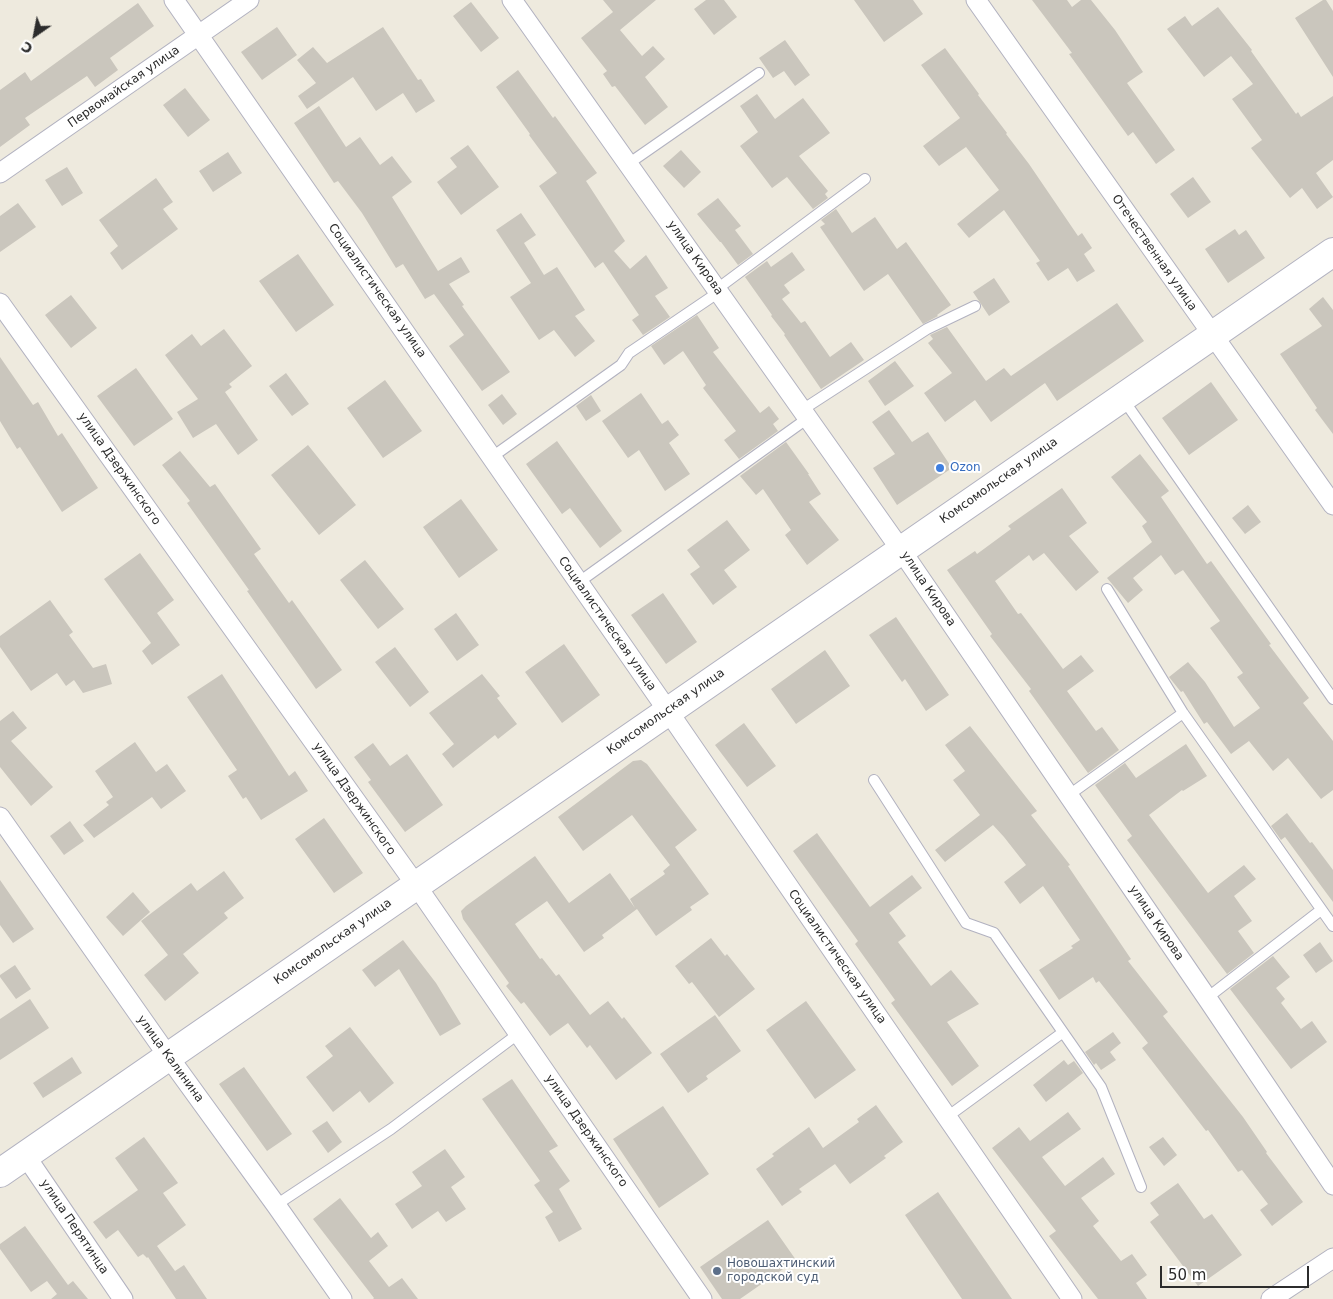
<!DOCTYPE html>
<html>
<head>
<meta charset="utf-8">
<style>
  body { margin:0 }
  #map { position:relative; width:1333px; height:1299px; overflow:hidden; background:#eeeade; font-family:"DejaVu Sans",sans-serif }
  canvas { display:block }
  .north { position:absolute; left:10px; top:10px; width:50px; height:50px; -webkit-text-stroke:4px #fff; paint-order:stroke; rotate:213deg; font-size:14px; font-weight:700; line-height:20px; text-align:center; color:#2c2c2c }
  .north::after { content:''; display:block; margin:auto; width:18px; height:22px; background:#2c2c2c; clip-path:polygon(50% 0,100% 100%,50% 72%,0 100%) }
  .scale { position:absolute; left:1160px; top:1266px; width:149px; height:22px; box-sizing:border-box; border:2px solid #2c2c2c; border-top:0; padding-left:6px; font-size:15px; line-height:18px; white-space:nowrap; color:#2c2c2c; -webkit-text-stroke:4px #fff; paint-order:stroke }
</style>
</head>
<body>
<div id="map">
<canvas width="1333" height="1299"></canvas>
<div class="north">С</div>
<div class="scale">50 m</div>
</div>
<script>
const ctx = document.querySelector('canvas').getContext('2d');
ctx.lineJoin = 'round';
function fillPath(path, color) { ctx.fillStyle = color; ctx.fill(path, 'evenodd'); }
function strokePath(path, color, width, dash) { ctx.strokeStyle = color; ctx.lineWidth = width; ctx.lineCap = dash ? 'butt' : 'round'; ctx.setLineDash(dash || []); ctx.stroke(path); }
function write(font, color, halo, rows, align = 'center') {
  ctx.font = font + ' "DejaVu Sans",sans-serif'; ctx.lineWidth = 4; ctx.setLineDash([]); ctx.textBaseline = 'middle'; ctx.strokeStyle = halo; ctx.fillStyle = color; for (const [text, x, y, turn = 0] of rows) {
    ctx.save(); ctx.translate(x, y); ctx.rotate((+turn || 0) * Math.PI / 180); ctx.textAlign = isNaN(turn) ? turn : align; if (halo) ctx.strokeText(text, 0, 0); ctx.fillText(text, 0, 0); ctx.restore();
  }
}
const building = new Path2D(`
  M603,0H656L620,30L642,56L653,46L665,59L645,77L668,107L645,125L615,86L612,87L603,74L607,71L581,38L613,12Z
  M706,0H724L737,17L714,35L694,9Z
  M854,0H913L923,14L884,42Z
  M1032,0H1067L1072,7L1081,0H1091L1115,30L1143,72L1127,83L1175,150L1156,164L1133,132L1128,136L1069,54L1072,53Z
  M1323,0H1326L1333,11V77L1295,18Z
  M471,2L499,38L481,52L453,16Z
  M138,3L154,26L110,58L118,70L95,87L87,76L25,118L30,125L0,147V90L25,72L31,81Z
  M1218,7L1252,50L1251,51L1296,114L1298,112L1301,117L1333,96V160L1316,173L1333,197L1317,209L1302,188L1290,198L1251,148L1262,140L1232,99L1253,84L1231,56L1204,77L1167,29L1185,16L1192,26Z
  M277,27L297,55L262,80L241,52Z
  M383,27L418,80L421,79L435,101L416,113L403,93L376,111L353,77L307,109L298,96L316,83L297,60L313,47L327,63Z
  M785,40L810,75L795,86L784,71L773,78L759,58Z
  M945,48L979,94L978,95L1007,133L1006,134L1029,164L1078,236L1082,233L1092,248L1084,254L1095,271L1077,282L1068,268L1048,281L1036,263L1040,261L1004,210L969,238L957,224L999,190L966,147L939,166L923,146L960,118L921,65Z
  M518,70L553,118L555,116L597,173L586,181L625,241L614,251L630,269L646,255L668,288L655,296L670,317L643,335L632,320L639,315L603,262L595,268L539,186L557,173L529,135L530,134L496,87Z
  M185,88L210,120L188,137L163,105Z
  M757,94L775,119L803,98L830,133L799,156L828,191L825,194L828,198L813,209L787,177L772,188L740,146L758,132L740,106Z
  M319,106L346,147L360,137L380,165L392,156L412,182L392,197L438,271L461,257L470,272L449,284L464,305L462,306L510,372L482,391L449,346L464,335L434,294L425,299L403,264L396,268L362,213L338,181L334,183L294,123Z
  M468,145L499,187L461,215L437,182L457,167L450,158Z
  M681,150L701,172L684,188L663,166Z
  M228,152L242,173L213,192L199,171Z
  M67,167L83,193L62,206L45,180Z
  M1193,177L1211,202L1188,218L1170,194Z
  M156,178L173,202L163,209L178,229L122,270L110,253L118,246L99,220Z
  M718,198L741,226L735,230L753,254L738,265L721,242H720L697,214Z
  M18,203L36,227L0,252V216Z
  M836,209L852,233L875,217L897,249L906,242L951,305L937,315L938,316L923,324L888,274L864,291L820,227L825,224L821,220Z
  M521,213L536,235L524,243L544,275L557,267L585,310L575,316L595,341L575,357L554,330L539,340L510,297L531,283L496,230Z
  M1235,229L1239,235L1246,230L1265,258L1228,283L1205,249Z
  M792,252L805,270L784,285L790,293L782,299L801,323L805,321L830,357L851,342L864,360L821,389L784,335L785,334L771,316L772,315L745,277L767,261L771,267Z
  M298,254L334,305L296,332L259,281Z
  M994,278L1010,302L989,316L973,292Z
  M71,295L97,328L71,348L45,315Z
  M1323,297L1333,310V434L1315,410L1317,408L1280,354L1322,326L1309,309Z
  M1117,303L1144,341L1057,401L1045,383L991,422L975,400L945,422L924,393L952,373L928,343L933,339L930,335L947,327L986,381L1004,368L1011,376Z
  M697,315L719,348L713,352L760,413L769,406L779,419L773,424L778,431L739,459L724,440L736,431L703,388L706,385L683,351L664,365L651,346Z
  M224,329L252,366L229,384L232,387L225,392L258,440L238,455L216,424L193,438L177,412L198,399L165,355L192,334L201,346Z
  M0,357L33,405L38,402L58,436L62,433L98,488L62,512L20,447L17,449L0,421Z
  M895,361L914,386L885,406L868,381Z
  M136,368L173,419L134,446L97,396Z
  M286,373L309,404L292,416L269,386Z
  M385,380L422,431L383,458L347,408Z
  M1211,382L1238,420L1189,455L1162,418Z
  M641,393L662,424L668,420L679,435L669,443L690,474L665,491L639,450L628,458L602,421Z
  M502,394L517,414L503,425L488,405Z
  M591,395L601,411L586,421L576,406Z
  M889,410L912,442L928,432L952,468L897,505L873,468L895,454L872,422Z
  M557,441L622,531L600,548L570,508L562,514L526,464Z
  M786,442L809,474H808L821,494L809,502L839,540L807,565L785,535L791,530L763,489L756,495L740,476Z
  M308,445L356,505L319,535L271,475Z
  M180,451L210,487L215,484L261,549L254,554L289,603L292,600L342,670L316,689L247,591L249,590L187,503L190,501L162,465Z
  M1140,454L1169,491L1161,497L1207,564L1211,561L1271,644L1269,645L1309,698L1303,703L1333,741V790L1321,799L1288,758L1273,771L1249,741L1231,754L1207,722L1204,724L1183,691L1181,692L1169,677L1188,662L1205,682L1234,727L1260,708L1237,677L1243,673L1210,628L1220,621L1183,570L1175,575L1161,555L1133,578L1143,590L1128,603L1107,578L1152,542L1142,526L1147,522L1111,477Z
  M1062,488L1087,523L1069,536L1099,572L1076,591L1044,553L1033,561L1029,555L995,581L1018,614L1021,613L1063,669L1081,655L1094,671L1067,691L1096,731L1102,727L1119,750L1088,773L1029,691L1031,689L990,636L992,634L947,570L975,551L977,554L1011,529L1008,526Z
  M461,499L498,550L459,578L423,527Z
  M1248,505L1261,522L1245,534L1232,518Z
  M727,520L750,550L724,570L737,587L713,605L690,574L700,567L687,550Z
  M140,553L174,600L157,613L180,645L152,665L142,651L151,643L104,579Z
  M365,560L404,609L378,629L340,580Z
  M663,593L697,642L666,664L631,615Z
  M50,600L73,632L69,635L93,668L106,664L112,684L83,693L74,680L66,686L57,673L31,691L0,647V636Z
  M456,613L479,645L457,661L434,629Z
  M896,617L949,695L926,711L905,679L902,682L869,635Z
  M564,644L600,695L562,723L525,672Z
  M395,647L429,692L410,707L375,662Z
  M825,650L850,686L796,724L771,689Z
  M222,674L289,776L295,771L308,791L261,820L246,797L243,799L228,776L237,770L187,697Z
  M482,674L500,696L497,698L517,724L498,739L495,735L453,768L442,754L454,744L429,713Z
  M13,711L27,728L11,741L53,787L31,806L0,767V721Z
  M744,723L776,766L747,787L715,745Z
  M970,726L1037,811L1031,815L1070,865L1068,866L1131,959L1128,961L1168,1012L1163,1016L1243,1117L1267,1152L1266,1153L1303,1202L1272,1226L1260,1210L1268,1204L1242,1170L1238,1172L1208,1130L1206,1131L1142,1048L1148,1043L1099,981L1096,983L1093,977L1059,1000L1039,970L1073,948L1071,946L1080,940L1043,886L1020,904L1004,882L1026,865L1004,837L993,825L945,862L935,850L980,815L953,780L965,771L945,745Z
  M135,742L156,772L167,764L186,791L161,809L152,797L94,838L83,825L109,805L106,802L113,797L95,771Z
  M373,743L390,766L407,754L443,805L405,832L368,782L371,780L354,757Z
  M1186,744L1207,776L1183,791L1182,790L1149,815L1208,893L1244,865L1256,879L1234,896L1252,921L1238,931L1254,953L1227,974L1127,840L1132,836L1095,785L1125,763L1136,778Z
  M641,760L647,764L697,830L675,847L709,894L690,907L692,910L656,936L637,909L602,935L604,938L584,952L547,901L515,924L540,959L542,958L556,976L559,974L590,1015L608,1001L622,1019L624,1017L652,1053L616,1080L590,1045L587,1048L568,1023L550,1036L524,1002L521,1004L506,986L509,983L463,919L461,911L466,906L535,856L569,903L610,873L635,908L630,899L665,874L663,871L670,865L632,815L583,851L558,817L633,761Z
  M1287,813L1310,843L1312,842L1333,870V902L1285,837L1281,840L1271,826Z
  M324,818L363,873L334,893L295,839Z
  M70,821L84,841L64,855L50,836Z
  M817,833L870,907L912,875L922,888L889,913L906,936L898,942L931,986L951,970L979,1004L947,1022L979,1066L952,1086L891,1003L895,1000L855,944L858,941L793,851Z
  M224,871L244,898L224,913L228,918L183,954L199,973L165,1001L144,975L168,955L141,921L191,883L197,891Z
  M0,880L34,929L13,943L0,925Z
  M133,892L150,912L123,936L106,917Z
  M711,938L725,956L727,954L755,989L719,1017L692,982L689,984L675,966Z
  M403,940L436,983L461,1024L440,1036L399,969L375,987L362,970Z
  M1320,942L1333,961L1316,973L1303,955Z
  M1273,956L1290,977L1276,988L1285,999L1281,1003L1301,1029L1312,1021L1327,1042L1291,1069L1230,989Z
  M15,965L31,989L16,999L0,977V975Z
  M30,999L49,1028L0,1060V1019Z
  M806,1001L856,1070L815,1099L766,1030Z
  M715,1015L741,1051L706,1076L708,1079L688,1093L660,1054Z
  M350,1027L394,1083L369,1103L360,1091L333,1112L306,1077L333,1056L325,1046Z
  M1113,1032L1121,1043L1110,1052L1116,1060L1101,1070L1096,1063L1094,1065L1085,1052Z
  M72,1057L82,1073L43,1098L33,1083Z
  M1064,1060L1068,1065L1074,1061L1083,1073L1046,1102L1033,1085Z
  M244,1067L292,1134L267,1151L219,1084Z
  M512,1079L558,1146L549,1151L570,1181L559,1189L582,1229L559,1242L545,1217L553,1212L534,1185L540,1181L482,1099Z
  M876,1105L903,1142L884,1156L886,1158L850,1184L835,1164L799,1189L802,1192L782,1206L756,1169L774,1156L772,1154L809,1127L823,1148L859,1122L857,1119Z
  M663,1106L709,1174L659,1208L613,1139Z
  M1068,1112L1081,1129L1042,1157L1065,1186L1103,1157L1115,1174L1081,1198L1099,1221L1093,1226L1121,1261L1132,1254L1147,1275L1136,1283L1147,1299H1098L1049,1236L1056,1231L992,1148L1019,1127L1030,1141Z
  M327,1121L342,1142L328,1153L312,1131Z
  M144,1137L178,1183L163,1193L186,1225L157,1246L175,1271L184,1265L207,1299H176L148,1257L147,1258L143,1254L138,1257L118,1230L106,1239L93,1222L138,1190L115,1158Z
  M1163,1137L1177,1155L1164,1166L1149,1147Z
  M445,1149L465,1177L451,1187L466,1209L446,1222L438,1211L412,1229L395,1204L422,1186L412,1172Z
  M1178,1183L1204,1219L1212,1214L1242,1255L1198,1286L1150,1222L1159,1215L1150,1203Z
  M938,1192L1012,1299H962L905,1215Z
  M340,1198L371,1238L378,1232L388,1246L369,1261L389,1287L402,1278L418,1299H373L374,1298L313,1219Z
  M768,1220L796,1260L740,1299H722L700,1267Z
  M25,1226L68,1285L73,1281L88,1299H51L57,1294L47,1281L31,1292L0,1249V1244Z`);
const lane = new Path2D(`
  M628,164L759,73
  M717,289L865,179
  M1123,399L1333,699
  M802,410L927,329L975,306
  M492,457L621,365L629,353L719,292
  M579,582L808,418
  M1107,589L1183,713L1333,926
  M874,780L966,923L994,933L1101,1087L1141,1187
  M1069,795L1183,713
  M1207,998L1321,910
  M947,1117L1062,1033
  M276,1205L391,1129L518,1034`);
const street = new Path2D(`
  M174,0L668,711L1072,1299
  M512,0L901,550L1207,998L1333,1185
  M976,0L1333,505
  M0,173L249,0
  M0,303L416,885L702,1299
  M0,817L168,1056L276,1205L342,1299
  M25,1155L123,1299
  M1271,1299L1333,1258`);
const secondary = new Path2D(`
  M0,1173L1333,252`);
const markers = [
  [940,468,5,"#3f7fe0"],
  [717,1271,5,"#5c6f8a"]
];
const streetNames = [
  ["Первомайская улица",124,87,-35],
  ["Отечественная улица",1154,253,55],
  ["улица Кирова",695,258,55],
  ["Социалистическая улица",377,291,55],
  ["улица Дзержинского",119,469,55],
  ["Комсомольская улица",999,481,-35],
  ["улица Кирова",928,589,56],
  ["Социалистическая улица",607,624,55],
  ["Комсомольская улица",666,712,-35],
  ["улица Дзержинского",354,799,55],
  ["улица Кирова",1156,923,56],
  ["Комсомольская улица",333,942,-35],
  ["Социалистическая улица",837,957,55],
  ["улица Калинина",170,1059,54],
  ["улица Дзержинского",586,1131,55],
  ["улица Перятинца",74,1227,56]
];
const shopNames = [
  ["Ozon",950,468]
];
const serviceNames = [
  ["Новошахтинский",727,1264],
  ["городской суд",727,1278]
];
fillPath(building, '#cac6bd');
strokePath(lane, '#b2b2c0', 12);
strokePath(street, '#b2b2c0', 21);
strokePath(secondary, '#b2b2c0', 30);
strokePath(lane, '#fff', 10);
strokePath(street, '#fff', 19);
strokePath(secondary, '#fff', 28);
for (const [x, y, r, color] of markers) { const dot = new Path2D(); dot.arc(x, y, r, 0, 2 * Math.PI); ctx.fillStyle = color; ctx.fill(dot); strokePath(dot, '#fff', 2); }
write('12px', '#2c2c2c', '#fff', streetNames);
write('12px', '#366cbe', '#fff', shopNames, 'left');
write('12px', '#4e5e75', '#fff', serviceNames, 'left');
</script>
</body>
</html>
